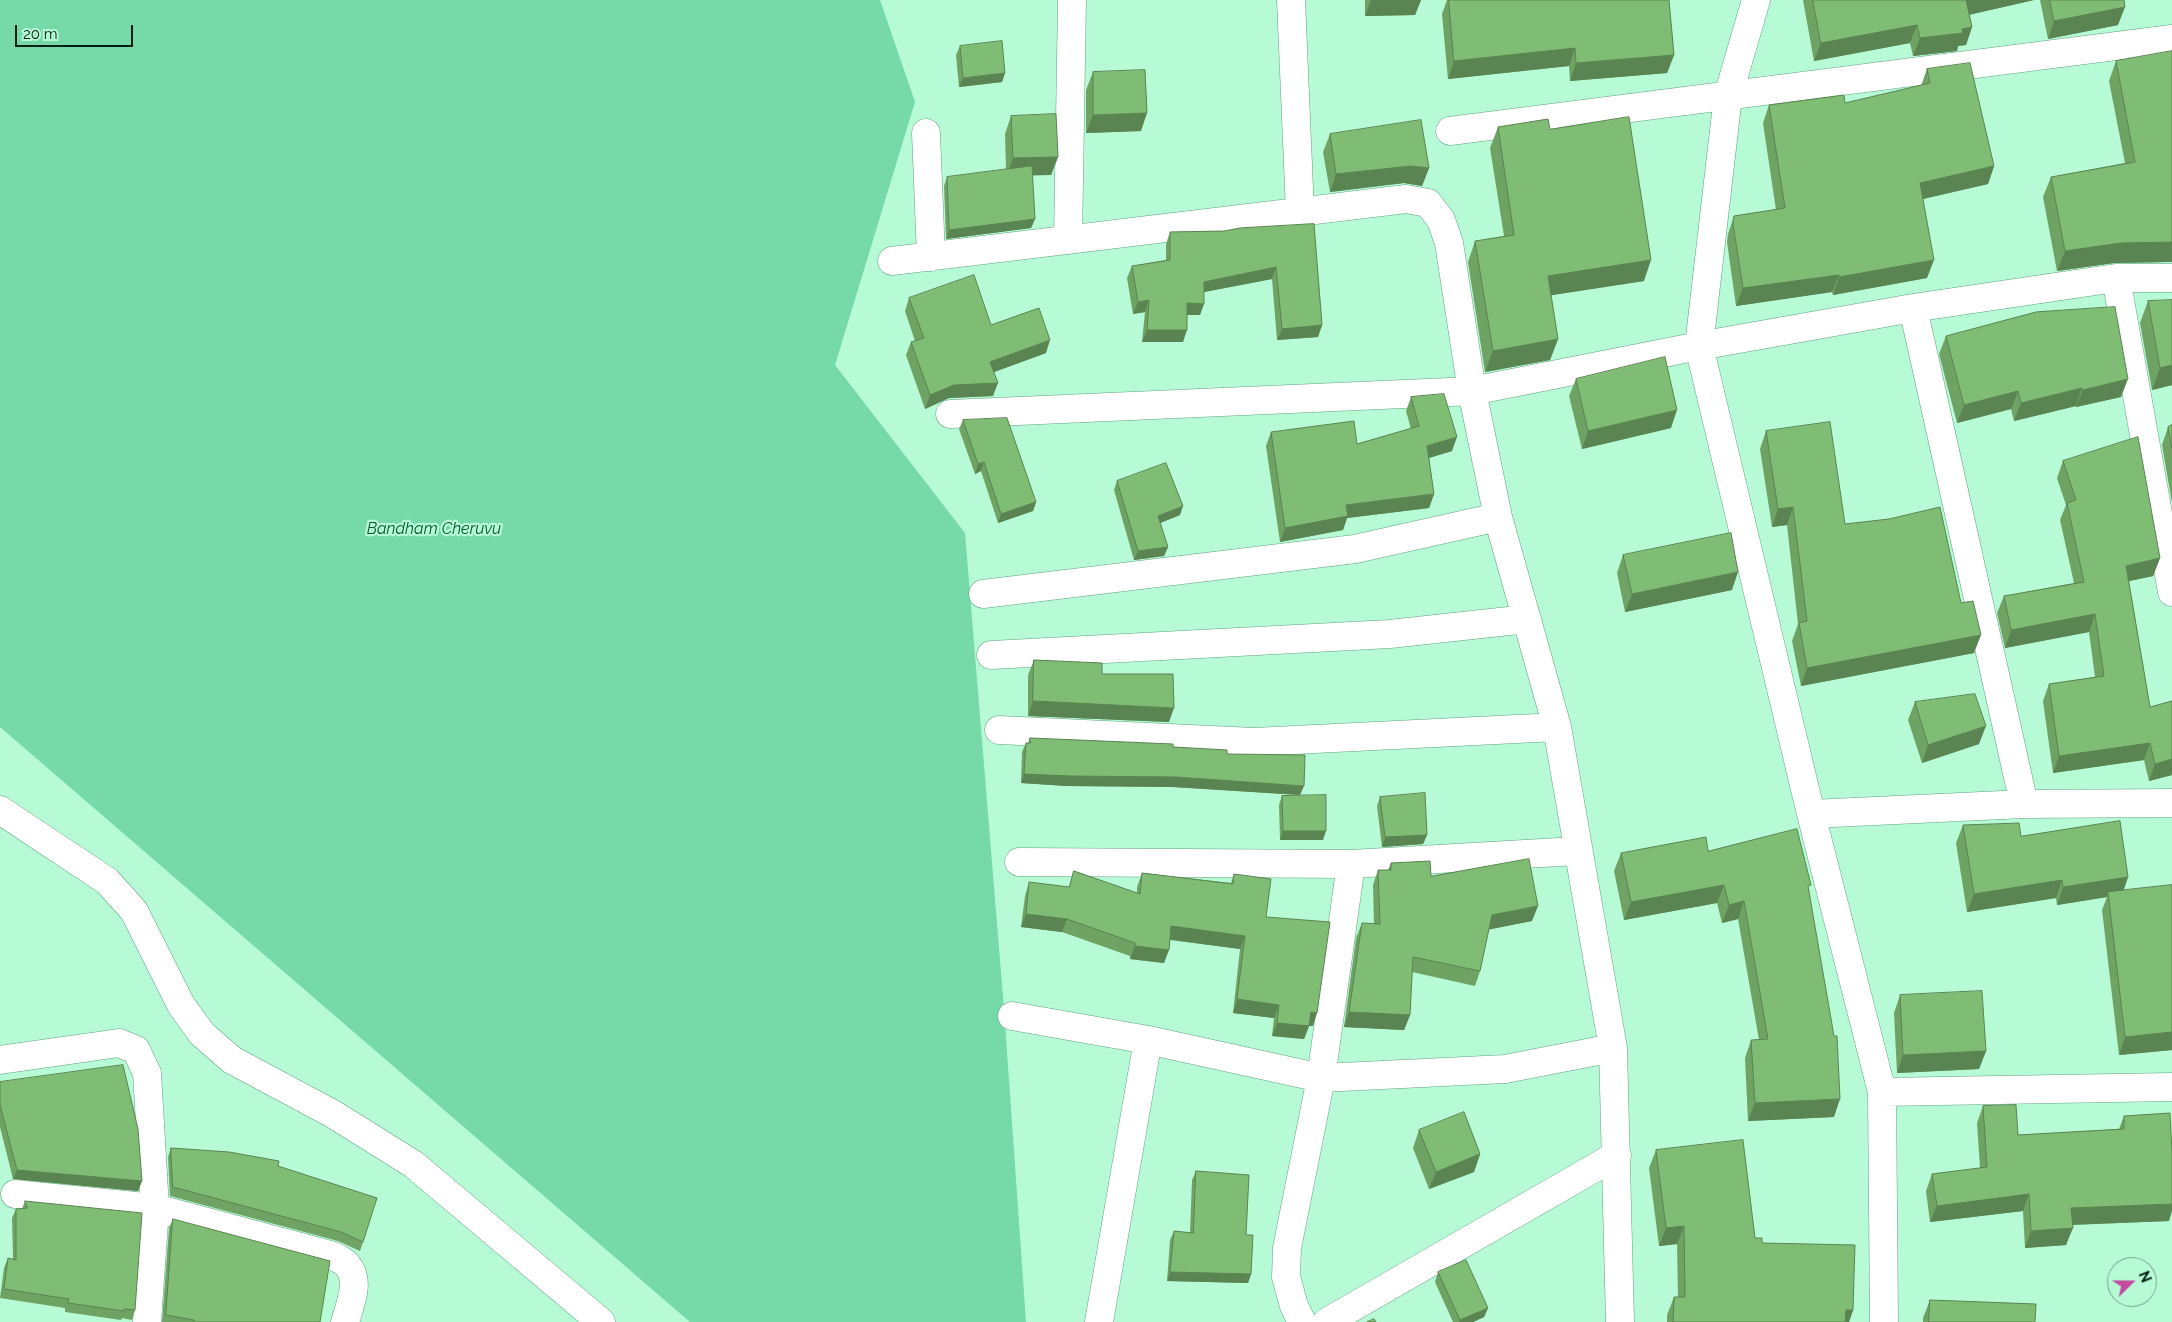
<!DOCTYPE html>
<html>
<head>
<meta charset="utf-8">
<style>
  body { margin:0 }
  #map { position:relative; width:2172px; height:1322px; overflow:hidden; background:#b7fad6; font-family:Raleway,sans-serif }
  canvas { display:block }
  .north { position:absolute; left:2107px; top:1257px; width:50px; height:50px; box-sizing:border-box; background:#b7fad6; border:1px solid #6fa288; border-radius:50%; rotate:68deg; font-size:14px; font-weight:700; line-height:20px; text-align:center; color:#031e12 }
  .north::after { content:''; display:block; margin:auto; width:18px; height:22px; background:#c24ba0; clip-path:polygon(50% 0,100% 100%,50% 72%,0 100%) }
  .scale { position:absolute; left:15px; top:25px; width:118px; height:22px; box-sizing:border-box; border:2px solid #031e12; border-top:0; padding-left:6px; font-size:15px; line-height:18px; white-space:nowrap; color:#031e12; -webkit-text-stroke:4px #b7fad6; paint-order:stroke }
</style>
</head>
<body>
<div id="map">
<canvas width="2172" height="1322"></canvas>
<div class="north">N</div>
<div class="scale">20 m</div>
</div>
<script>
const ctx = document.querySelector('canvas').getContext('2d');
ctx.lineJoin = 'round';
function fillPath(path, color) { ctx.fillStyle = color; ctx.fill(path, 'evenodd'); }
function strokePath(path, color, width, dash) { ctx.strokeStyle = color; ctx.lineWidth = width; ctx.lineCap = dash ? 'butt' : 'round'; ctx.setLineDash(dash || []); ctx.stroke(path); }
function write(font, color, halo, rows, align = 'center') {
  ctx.font = font + ' Raleway,sans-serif'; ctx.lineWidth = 4.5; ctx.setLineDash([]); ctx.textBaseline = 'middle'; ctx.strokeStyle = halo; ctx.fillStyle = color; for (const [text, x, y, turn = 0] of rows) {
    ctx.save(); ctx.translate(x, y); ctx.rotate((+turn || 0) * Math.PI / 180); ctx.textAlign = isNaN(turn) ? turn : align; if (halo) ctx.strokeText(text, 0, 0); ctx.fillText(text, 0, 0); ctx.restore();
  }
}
const water = new Path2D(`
  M0,0H880L915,102L835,365L965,533L1004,1009L1026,1322H690L0,727Z`);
const street = new Path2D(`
  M1291,0L1300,212
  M1756,0L1728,96L1699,346L1811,814L1882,1092L1884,1322
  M1450,131L2172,39
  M926,133L931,257
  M1068,240L1072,0
  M892,261L1406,199L1428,203L1441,220L1449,243L1472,391L1498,517L1557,727L1613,1048L1620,1322
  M2116,278L2172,592
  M1913,308L2024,804
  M950,414L1472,391L1699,346L1913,308L2116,278H2172
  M983,594L1355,549L1498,517
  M991,655L1390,634L1527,619
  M999,730L1254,742L1557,727
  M0,810L107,881L134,911L181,1005L202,1034L232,1060L333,1114L413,1164L601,1322
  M1811,814L2024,804L2172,803
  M1019,862L1351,864L1577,851
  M1012,1016L1148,1040L1321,1078L1505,1069L1613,1048
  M0,1060L119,1043L136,1050L147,1073L155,1208L147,1322
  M1882,1092L2172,1087
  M15,1194L155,1208L334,1256C338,1259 344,1261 347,1265C361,1280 350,1305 345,1322
  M1099,1322L1148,1040
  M1302,1322L1294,1306L1286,1277L1287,1248L1321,1078L1351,864
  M1327,1322L1617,1155`);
const wall = new Path2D(`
  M1365,0H1421L1415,15L1365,16Z
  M1447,0H1669L1674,55L1667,73L1570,81L1569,66L1448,79L1442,14Z
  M1803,0H2034L1969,15L1972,27L1966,45L1958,46L1957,51L1913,56L1910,43L1814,61Z
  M2040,0H2124L2118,25L2048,39Z
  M960,46L1005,73L1002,82L959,87L956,55Z
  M2116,61L2167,262L2114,263L2057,271L2043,197L2051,177L2125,163L2109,81Z
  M1927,69L1994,166L1988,184L1923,199L1927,278L1833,295L1832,292L1736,306L1727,242L1728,234L1734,216L1776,210L1763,123L1769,105L1845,103L1921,86Z
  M1093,72L1141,131L1086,133V90Z
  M1011,116L1058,157L1051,175H1032L1035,219L1031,228L946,239L944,186L947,177L1006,170L1005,134Z
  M1498,127L1550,129L1644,281L1551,295L1558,339L1550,360L1485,372L1468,262L1475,241L1504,236L1490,148Z
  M1330,134L1429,168L1422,186L1404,183L1330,192L1323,152Z
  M1314,224L1322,325L1318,337L1277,340L1272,279L1204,292L1200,315H1187L1183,342H1142L1145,312L1133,314L1127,278L1132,266L1166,260V244L1170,232L1224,231Z
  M909,298L991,325L1046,353L994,372L993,396L949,398L925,409L906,355L911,342L915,341L905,311Z
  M2148,301L2172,385L2152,390L2140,323Z
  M1946,336L2121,397L2076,407V406L2014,421L2011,409L1957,423L1939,354Z
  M1576,379L1671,428L1582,449L1569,396Z
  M1411,397L1452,451L1429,458L1434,494L1429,508L1347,518L1343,530L1280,542L1266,446L1271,432L1357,444L1411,429L1406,411Z
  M963,420L1036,502L1033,511L998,523L981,471L975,474L959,429Z
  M2172,425V503L2162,445L2168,427Z
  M1766,431L1845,524L1961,603L1974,653L1801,686L1792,641L1798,624L1787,525L1772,527L1760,449Z
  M2063,461L2160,558L2153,576L2129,581L2150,707L2172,701V775L2149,781L2144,760L2053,773L2043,701L2049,684L2095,677L2089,632L2005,648L1997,613L2004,596L2074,583L2060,520L2066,505L2057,478Z
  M1117,481L1180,515L1160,523L1168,547L1164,556L1134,560L1114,490Z
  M1623,555L1732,590L1625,612L1617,573Z
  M1034,660L1102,674L1169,722L1028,716V675Z
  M1915,702L1979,744L1922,763L1908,720Z
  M1030,738L1173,747L1227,754L1300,795L1173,787L1067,786L1021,783L1022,752L1026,743H1028Z
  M1282,796L1323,840H1280L1279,805Z
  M1380,797L1427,835L1423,844L1382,847L1377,806Z
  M1963,825L2021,836L2128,877L2123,891L2172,885V1050L2119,1055L2102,910L2107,897L2057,905L2056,898L1967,912L1956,843Z
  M1708,851L1809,891L1834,1117L1748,1121L1745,1058L1751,1040H1759L1738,919L1722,923L1717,903L1624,920L1614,871L1621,853Z
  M1391,863L1431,876L1532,921L1489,929L1480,971L1475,986L1412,972L1410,1015L1404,1030L1344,1027L1356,938L1362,923L1374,924L1373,885L1378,870H1388Z
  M1074,871L1137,893V887L1142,873L1231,883L1234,874L1266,917L1313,1026H1309L1304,1039L1272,1036L1274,1018L1233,1013L1240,949L1170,940L1164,963L1130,959V956L1062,932L1021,927L1025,896L1029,882L1069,887Z
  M1900,995L1986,1051L1979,1069L1897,1073L1894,1013Z
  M0,1082L142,1181L138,1191L13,1179L0,1127Z
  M1983,1106L2018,1135L2119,1129L2124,1116L2169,1221L2072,1225L2066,1245L2025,1248L2023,1211L1930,1222L1926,1191L1932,1174L1980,1168L1977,1123Z
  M1419,1130L1480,1154L1474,1172L1429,1189L1413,1148Z
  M171,1148L278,1166L363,1242L360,1251L338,1241L170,1196L168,1157Z
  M1656,1150L1755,1238L1853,1310L1849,1322H1667V1315L1674,1297H1678L1677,1244L1659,1246L1649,1168Z
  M1196,1171L1246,1235L1251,1274L1248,1283L1167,1281L1170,1240L1174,1231L1190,1233L1192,1180Z
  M25,1201L135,1310L132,1320L122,1318L121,1320L65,1312V1308L0,1298L4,1268L8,1258L13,1259L12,1218L16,1209H22Z
  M173,1219L320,1322H162L169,1228Z
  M1438,1272L1488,1308L1484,1317L1473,1322H1453L1435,1282Z
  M1930,1300L2035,1322H1923V1318Z`);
const shadedWall = new Path2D(`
  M1371,0H1421L1415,15L1365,16Z
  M1966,0H2034L1959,17Z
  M2125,7L2118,25L2048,39L2054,21Z
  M1917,25L1910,43L1814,61L1821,43Z
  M1972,27L1966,45L1958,46L1957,51L1913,56L1920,38Z
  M1575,48L1569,66L1448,79L1454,61Z
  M1674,55L1667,73L1570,81L1576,63Z
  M1005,73L1002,82L959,87L963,78Z
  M1147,113L1141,131L1086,133L1093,115Z
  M1058,157L1051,175L1007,176L1013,158Z
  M1411,166L1429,168L1422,186L1404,183L1330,192L1336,174Z
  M1994,166L1988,184L1914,201L1920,183Z
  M1035,219L1031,228L946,239L949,230Z
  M2172,242V262H2167L2114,263L2057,271L2065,251L2121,243Z
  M1651,260L1644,281L1540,297L1548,276Z
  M1934,260L1927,278L1833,295L1839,277Z
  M1276,267L1272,279L1199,293L1204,282Z
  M1839,275L1832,292L1736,306L1743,288Z
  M1149,300L1145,312L1133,314L1138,302Z
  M1187,303L1204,304L1200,315H1183Z
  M1322,325L1318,337L1277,340L1282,329Z
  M1147,330H1187L1183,342H1142Z
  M1558,339L1550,360L1485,372L1493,351Z
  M1050,340L1046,353L986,375L990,362Z
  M2172,365V385L2152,390L2160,368Z
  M2128,379L2121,397L2076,407L2083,390Z
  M998,383L993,396L949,398L925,409L930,395L954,385Z
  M2082,388L2076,406L2014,421L2021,403Z
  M2018,391L2011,409L1957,423L1964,405Z
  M1677,410L1671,428L1582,449L1588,431Z
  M1457,437L1452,451L1422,460L1427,446Z
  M984,462L981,471L975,474L978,464Z
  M1434,494L1429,508L1347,518L1343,530L1280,542L1285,528L1346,505Z
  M1036,502L1033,511L998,523L1001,514Z
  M1183,506L1180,515L1155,525L1158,516Z
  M1793,507L1787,525L1772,527L1778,509Z
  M1168,547L1164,556L1134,560L1138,551Z
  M2160,558L2153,576L2120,583L2126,566Z
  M1738,572L1732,590L1625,612L1632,594Z
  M2095,614L2089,632L2005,648L2011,630Z
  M1981,635L1974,653L1801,686L1807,668Z
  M1033,701L1174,708L1169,722L1028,716Z
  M1986,726L1979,744L1922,763L1928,745Z
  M2150,743L2144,760L2053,773L2059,756Z
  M2172,759V775L2149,781L2155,764Z
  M1024,774L1176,777L1304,786L1300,795L1173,787L1067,786L1021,783Z
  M1283,831H1326L1323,840H1280Z
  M1427,835L1423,844L1382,847L1385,837Z
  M2128,877L2122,895L2108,892L2107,897L2057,905L2063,887Z
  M2062,880L2056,898L1967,912L1974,894Z
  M1724,885L1717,903L1624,920L1631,902Z
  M1744,901L1738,919L1722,923L1729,905Z
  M1538,906L1532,921L1487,930L1492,915Z
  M1026,914L1067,919L1062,932L1021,927Z
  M1171,926L1245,936L1240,949L1166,939Z
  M1135,946L1169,950L1164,963L1130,959Z
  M1237,999L1279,1005L1274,1018L1233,1013Z
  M1311,1012L1317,1013L1313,1026H1307H1309L1304,1039L1272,1036L1277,1023Z
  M1349,1012L1410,1015L1404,1030L1344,1027Z
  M2172,1032V1050L2119,1055L2125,1037Z
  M1986,1051L1979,1069L1897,1073L1903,1055Z
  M1840,1099L1834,1117L1748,1121L1755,1103Z
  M1480,1154L1474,1172L1429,1189L1436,1172Z
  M17,1170L142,1181L138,1191L13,1179Z
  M2029,1194L2023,1211L1930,1222L1937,1206Z
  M2172,1204V1211L2169,1221L2065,1225L2071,1208Z
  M1684,1226L1677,1244L1659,1246L1666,1228Z
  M2073,1228L2066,1245L2025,1248L2031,1231Z
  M1170,1272L1251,1274L1248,1283L1167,1281Z
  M1488,1308L1484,1317L1473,1322H1459L1460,1320Z
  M1846,1310H1853L1849,1322H1841Z`);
const building = new Path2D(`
  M1449,0H1669L1674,55L1576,63L1575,48L1454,61Z
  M1813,0H1966L1972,27L1962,29L1963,33L1920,38L1917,25L1821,43Z
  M2050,0H2124L2125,7L2054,21Z
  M1002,41L1005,73L963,78L960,46Z
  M2172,51V242L2121,243L2065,251L2051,177L2135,162L2116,61Z
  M1970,63L1994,166L1920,183L1934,260L1839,277V275L1743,288L1733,224L1734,216L1785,208L1769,105L1844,95L1845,103L1930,83L1927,69Z
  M1145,70L1147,113L1093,115V72Z
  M1056,114L1058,157L1013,158L1011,116Z
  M1629,117L1651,260L1548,276L1558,339L1493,351L1475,241L1514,235L1498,127L1548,119L1550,129Z
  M1421,120L1429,168L1411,166L1336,174L1330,134Z
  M1032,166L1035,219L949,230L947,177Z
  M1314,224L1322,325L1282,329L1276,267L1204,282V304L1187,303V330H1147L1149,300L1138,302L1132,266L1170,260V232L1224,231L1240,228Z
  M974,275L991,325L1039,308L1050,340L990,362L998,383L954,385L930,395L911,342L924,338L909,298Z
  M2172,300V365L2160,368L2148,301Z
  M2115,307L2128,379L2083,390L2082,388L2021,403L2018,391L1964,405L1946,336L2036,312Z
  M1665,357L1677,410L1588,431L1576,379Z
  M1444,394L1457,437L1427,446L1434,494L1346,505L1348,516L1285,528L1271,432L1354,421L1357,444L1419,426L1411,397Z
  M1007,418L1036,502L1001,514L984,462L978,464L963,420Z
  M1830,422L1845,524L1889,519L1940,507L1961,603L1973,601L1981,635L1807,668L1799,623L1807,621L1793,507L1778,509L1766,431Z
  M2172,425V448L2168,427Z
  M2138,437L2160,558L2126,566L2150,707L2172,701V759L2155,764L2150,743L2059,756L2049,684L2104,676L2095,614L2011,630L2004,596L2084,582L2067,503L2076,500L2063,461Z
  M1166,463L1183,506L1158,516L1168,547L1138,551L1117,481Z
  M1731,533L1738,572L1632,594L1623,555Z
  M1034,660L1102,663V674H1173L1174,708L1033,701Z
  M1975,694L1986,726L1928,745L1915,702Z
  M1030,738L1173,744V747L1227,750V754L1305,755L1304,786L1176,777L1070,776L1024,774L1026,743H1030Z
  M1425,793L1427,835L1385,837L1380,797Z
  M1326,795V831H1283L1282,796Z
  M2120,821L2128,877L2063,887L2062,880L1974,894L1963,825L2019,823L2021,836Z
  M1797,829L1811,885L1808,886L1834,1036H1837L1840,1099L1755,1103L1751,1040L1768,1039L1744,901L1729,905L1724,885L1631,902L1621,853L1706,837L1708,851Z
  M1529,859L1538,906L1492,915L1480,971L1413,957L1410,1015L1349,1012L1362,923L1380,924L1378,870H1391V863L1430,861L1431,876Z
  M1074,871L1140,894L1142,873L1233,884L1234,874L1271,879L1266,917L1330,922L1317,1013L1311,1012L1309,1026L1277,1023L1279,1005L1237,999L1245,936L1171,926L1169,950L1135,946V943L1067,919L1026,914L1029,882L1069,887Z
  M2172,885V1032L2125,1037L2108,892Z
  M1982,991L1986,1051L1903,1055L1900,995Z
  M123,1065L138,1129L142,1181L17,1170L0,1105V1082Z
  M2016,1105L2018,1135L2124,1129V1116L2170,1113L2172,1152V1204L2071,1208L2073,1228L2031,1231L2029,1194L1937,1206L1932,1174L1987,1167L1983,1106Z
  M1464,1112L1480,1154L1436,1172L1419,1130Z
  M1743,1140L1755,1238H1762V1243L1855,1245L1853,1310H1846L1845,1322H1673L1674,1297H1685L1684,1226L1666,1228L1656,1150Z
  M171,1148L229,1152L279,1161L278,1166L377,1198L363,1242L341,1232L173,1187Z
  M1196,1171L1249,1175L1246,1235H1253L1251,1274L1170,1272L1174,1231L1193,1233Z
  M25,1201L142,1213L135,1310L124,1309V1311L68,1303L69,1299L4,1289L8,1258L16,1260V1209L27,1208Z
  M173,1219L330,1261L320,1322H194V1320L166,1315Z
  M1466,1260L1488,1308L1460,1320L1438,1272Z
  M1930,1300L2036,1304L2035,1322H1929Z
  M1374,1319L1376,1322H1367Z`);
const waterNames = [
  ["Bandham Cheruvu",434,529]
];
fillPath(water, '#75d9a8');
strokePath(street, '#62a281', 29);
strokePath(street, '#fff', 28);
fillPath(wall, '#6ea364');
fillPath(shadedWall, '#5a8451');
fillPath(building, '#80bd74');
strokePath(building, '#5a8451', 1);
write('italic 16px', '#005536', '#b7fad6', waterNames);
</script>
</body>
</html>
